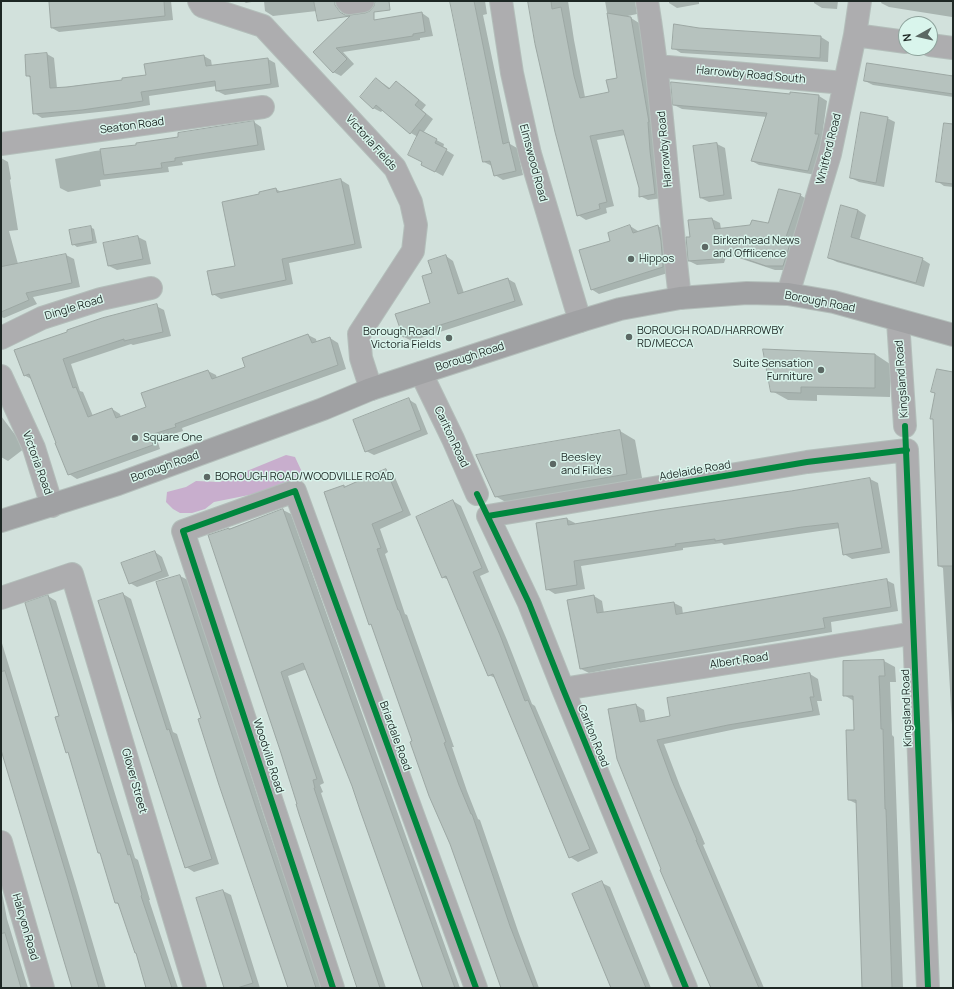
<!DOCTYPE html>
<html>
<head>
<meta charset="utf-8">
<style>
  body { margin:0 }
  #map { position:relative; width:954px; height:989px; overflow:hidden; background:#d2e1dc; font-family:Manrope,sans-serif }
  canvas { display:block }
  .frame { position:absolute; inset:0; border:2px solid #1d2724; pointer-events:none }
  .north { position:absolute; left:898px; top:16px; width:40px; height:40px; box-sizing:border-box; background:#d9f5ec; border:1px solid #8ea39c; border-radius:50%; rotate:262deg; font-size:11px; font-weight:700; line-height:16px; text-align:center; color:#1d2724 }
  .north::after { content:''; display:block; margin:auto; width:14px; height:18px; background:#5c6864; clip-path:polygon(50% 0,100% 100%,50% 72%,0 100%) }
</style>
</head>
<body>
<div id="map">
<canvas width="954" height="989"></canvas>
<div class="frame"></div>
<div class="north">N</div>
</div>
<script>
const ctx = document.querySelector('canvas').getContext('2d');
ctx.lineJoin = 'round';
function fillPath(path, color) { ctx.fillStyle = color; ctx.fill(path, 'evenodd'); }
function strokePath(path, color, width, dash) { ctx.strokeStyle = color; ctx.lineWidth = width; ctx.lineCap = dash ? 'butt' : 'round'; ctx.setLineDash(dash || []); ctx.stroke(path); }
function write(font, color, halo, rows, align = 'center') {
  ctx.font = font + ' Manrope,sans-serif'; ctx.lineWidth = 3; ctx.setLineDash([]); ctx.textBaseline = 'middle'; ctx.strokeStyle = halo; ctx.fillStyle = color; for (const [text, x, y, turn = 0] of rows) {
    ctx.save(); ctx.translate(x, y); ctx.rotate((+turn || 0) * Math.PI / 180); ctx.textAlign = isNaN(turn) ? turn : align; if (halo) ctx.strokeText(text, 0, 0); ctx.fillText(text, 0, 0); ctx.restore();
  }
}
const forest = new Path2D(`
  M286,455L295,457L302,472L290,482L274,490L214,502L205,509L192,513H180L173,509L166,502L167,492L186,487L196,481L220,482Z`);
const shadow = new Path2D(`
  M67,1H171L173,20L59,32L52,28Z
  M243,1H257L246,3Z
  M264,1H332L334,9L273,16L265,11Z
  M455,1H485L487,14L483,15L510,144L517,148L523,175L503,180L495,175L492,166L484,162Z
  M528,1H568L574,40L585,97L610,93L619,79L605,1H635L637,14L623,17L631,18L639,23L656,126L662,198L648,200L640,196V187L625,135L597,140L614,206L606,208L607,213L586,220L578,215Z
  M669,1H699V4L677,8L669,3Z
  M814,1H838L837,9L822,8L814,3Z
  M882,1H953V16L952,17L889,7L881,3Z
  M422,13L429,18L433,36L420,38V40L343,52L354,64L341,76L333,72L314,52Z
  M698,29L821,37L829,42L828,62L681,53L673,48Z
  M47,54L54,58L57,88L123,80L147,76L204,56L211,60L212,66L268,59L275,63L279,87L225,95L217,91V86L149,96L150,105L127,109L42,118L34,113L31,78L27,75Z
  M953,77V97L873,85L865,81Z
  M377,79L391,89L396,83L404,87L426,105L422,110L433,119L423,133L444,144L443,148L454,155L443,176L423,165L418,137L411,133L383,110L381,112L373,108Z
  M791,95L819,96L827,101L822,137L816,175L759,165L752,161L767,117L682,109L674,105Z
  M887,118L895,122L884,187L859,182L851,178Z
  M254,122L261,127L265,150L182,162L183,165L168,167L169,172L100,180L101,186L68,192L60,188L55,159L95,151L137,146Z
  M953,140V187L944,186L937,181Z
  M717,144L725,148L732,199L709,202L701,198L694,147Z
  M1,158L8,162L11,179L10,180L18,230L9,231L18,264L66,255L74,259L80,287L33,297L37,304L4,318L1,317Z
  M341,180L349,185L362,248L289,263L293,284L221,299L213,294L237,266L260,195L276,189L281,192Z
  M800,195L808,200L791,270H775L727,254L724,263L697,265L689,261L691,237L712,219L720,223L721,229L769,224Z
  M842,206L858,210L866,215L859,241L922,259L930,264L924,287L837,262L829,258Z
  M630,226L638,231V233L658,226L666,231L671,272L599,294L591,289L612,241Z
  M90,227L94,229L97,243L77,247L73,244Z
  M138,237L146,241L151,264L117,270L109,266L105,243Z
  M446,256L453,261L464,293L508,279L515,283L523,305L412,341L404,337L432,303L433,273Z
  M156,306L164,310L171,336L133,345L131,344L71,364L80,391L83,392L93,416L112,409L120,414L121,417L147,408L208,371L216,375L217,378L247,368L308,335L316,339L317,343L330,338L338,343L346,369L182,428L183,431L157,439L160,449L77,479L69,474L33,380L24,375Z
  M875,354L890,364V397L817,395V401L788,400L772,391Z
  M953,373V742L943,568L939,566L934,420L931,418L936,394L933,392Z
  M408,399L416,404L428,434L374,455L366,451Z
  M1,416L25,448L8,461L1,457Z
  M620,431L635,440L643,483L511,505L495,496Z
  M386,470L394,475L411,515L380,529L388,552L385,554L405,614L407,615L454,747H452L467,791L478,819L480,820L518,931L539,988H502L372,625L370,624L343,486L346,487Z
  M870,479L878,483L890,553L852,559L844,554L840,528L724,545L722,543L683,548V550L581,566L585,589L555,594L547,589L567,519L575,523V525L791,492Z
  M453,501L461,506L489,572L480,576L507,640L532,704L535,706L598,853L578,862L570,857L497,679L489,675L449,580L442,577Z
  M283,510L291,514L460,988H424L353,786L307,669L288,676L324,783L320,785L323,792L321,793L386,988H358L298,804L230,530Z
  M155,552L162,557L169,576L137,587L130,583Z
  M180,576L188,580L265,819L322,988H290L203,719Z
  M886,580L894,584L898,611L831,622L832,632L615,668L589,673L581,669L594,596L602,601L604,613L674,603L682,607L683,614Z
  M123,594L131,599L173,732L177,734L219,864L194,872L186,867Z
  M48,596L56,601L120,810L135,858L138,860L150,900H149L178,988H148L120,905L116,903L102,854L99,853L70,753L67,752L60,716Z
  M1,640L76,886L106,988H74L1,746Z
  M884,661L895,667L896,682H890L892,735L894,737L903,988H863L861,926L860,925L857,804L849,800L855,731L854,701L844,695V662Z
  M810,674L818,679L822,701H817L820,715L736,729L664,744L680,786L705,844L703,845L764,988H711L674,902L636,705L644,710L646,722L671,717Z
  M602,883L610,887L651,988H613Z
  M1,887L7,919L28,988H1Z
  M223,891L231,895L260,988H225Z`);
const building = new Path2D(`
  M61,1H164L165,16L51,28L49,2Z
  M314,1H335V5L340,12L345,15H350L365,13L370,11L374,6L375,1H389L390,10L374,12V20L422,12L425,32L413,34V36L336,48L347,59L333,73L313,52L350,16L318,21Z
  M450,1H474L503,144L509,142L516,171L494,176L490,161L483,162Z
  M528,1H551L552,9L561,7L574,76L580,98L609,92L606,80L617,78L607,13L631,17L649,122H648L650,151L655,194L639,197V188L623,130L590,136L607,202L599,204L600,209L577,216L555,132L535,44Z
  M674,24L699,28L821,36L820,58L672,49Z
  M47,53L50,88L67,87L122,80V78L146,75L144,64L204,55L206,66L268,58L271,84L216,91L215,81L141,92L143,101L82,110L33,114L30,76H26L25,55Z
  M867,63L953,76V94L864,81Z
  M376,78L389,89L396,81L419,100L415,105L426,114L410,134L376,105L373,109L360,97Z
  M671,82L790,94V92L819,95L815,134H819L808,171L751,161L767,113L673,105Z
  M861,112L888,117L876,183L850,178Z
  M254,121L258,145L175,158V161L161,163L162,168L104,175L100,149L136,145V143L178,137V133Z
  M944,123L953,124V184L936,182Z
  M420,130L437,139L435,143L447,149L435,172L421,165L422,162L408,155Z
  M717,143L724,195L700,198L693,146Z
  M341,179L355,244L282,259L286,280L212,295L207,271L235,266L222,202L259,194V192L276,188L277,192Z
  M779,189L801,194L786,237L792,238L783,266H766L719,250L716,259L688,261L686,237H690L688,220L712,218L715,229L750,225L752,220L768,223Z
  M841,205L858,210L851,237L923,258L916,283L828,258Z
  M630,225L633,233L658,225L661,241L663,267L591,290L579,250L610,241L608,233Z
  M91,226L93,241L72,245L69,230Z
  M138,236L143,259L108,266L103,243Z
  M66,254L72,283L26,293L29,300L1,312V267Z
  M446,255L458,294L508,278L515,301L403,337L395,314L430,303L422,276L432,273L428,261Z
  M157,304L163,332L124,341V339L63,359L73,388L76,387L88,417L112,408L116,418L146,407L141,393L208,370L212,379L245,367L242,358L308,334L312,343L330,337L338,365L175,424L176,427L150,435L153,445L68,475L55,443H56L29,374L24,376L14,350L67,332V330L102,318Z
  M763,349L875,354V388L801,387V393L771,392Z
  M937,369L953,372V566H938L933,419H930L935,393L931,392Z
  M409,398L421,430L365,452L353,420Z
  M620,430L627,474L495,497L476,455Z
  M386,469L403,511L372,524L381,548L377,549L398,610H399L446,742L444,743L459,785L471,814H472L510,926L534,988H501L450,844L429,796L410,742L412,741L371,624L369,625L324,492L344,485V487Z
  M870,478L882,548L843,555L838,523L802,527L715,541V539L675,544L676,546L574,561L577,585L546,590L536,523L567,518L568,525L660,510L791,491Z
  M453,500L482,568L473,572L500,635L525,701L528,700L590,849L569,858L493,674L488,676L446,576L442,578L416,517Z
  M283,509L354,708L455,988H423L360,810L352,786L303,663L281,672L317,779L313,780L315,788H314L380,988H357L299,814L296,804H297L280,750L208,535L229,528V529Z
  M155,551L162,571L129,584L121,563Z
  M180,575L258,814L316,988H288L219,785L198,719L201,718L156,582Z
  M887,579L891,607L823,618L825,628L606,664L580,669L567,600L594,595L597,613L674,602L676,614Z
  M123,593L167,730L169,729L212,859L185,868L98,601Z
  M48,595L112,804L128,855L130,854L142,895L141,896L172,988H146L136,953H135L118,903H115L100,853H98L68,752L66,753L55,717L59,716L25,603Z
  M884,660L885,676H879L880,698L881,729H883L885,809H886L892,988H862L856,800H848L846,730H854L853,696H843V661Z
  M5,671L68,880L99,988H72L1,750V672Z
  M810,673L814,697H810L813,711L728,725L657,740L672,781L697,840H696L759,988H711L660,870L661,869L617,759L608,709L636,704L640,722L670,716L667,698Z
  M602,881L621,928L646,988H611L597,954L572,894Z
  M223,890L253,983L237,988H224L196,898Z
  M5,933L17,974L21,988H1V934Z`);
const street = new Path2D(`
  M199,1L202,6L263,26L395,168L411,202L416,225L413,251L359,334L361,358L371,389
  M347,1L349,3L363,1
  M501,1L512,73L530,154L580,321
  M647,1C663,99 668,199 680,298
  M855,35L906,42
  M930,45L953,48
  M657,66L844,83
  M1,144L263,107
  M788,294L830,154L855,35L860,1
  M898,321L905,426
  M1,338L42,318L101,299L151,288
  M421,373L453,439L477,494
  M1,376L34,448L52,506
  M1,598L72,574L195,988
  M563,689C680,670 797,653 914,633
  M1,842L43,988
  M333,988L183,531L295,491L476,988
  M686,988L563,689L529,603L488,516L807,462L907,450L928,988`);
const highway = new Path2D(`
  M1,521L118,484L323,409L371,389L580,321L620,309L680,298L747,293L788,294L834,302L953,335`);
const cycleway = new Path2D(`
  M905,426L928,988
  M477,494L529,603L563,689L686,988
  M488,516L807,462L907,450
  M333,988L183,531L295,491L476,988`);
const markers = [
  [705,247,4,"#5c6864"],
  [631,259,4,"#5c6864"],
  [629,337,4,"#5c6864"],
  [449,338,4,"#5c6864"],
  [821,370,4,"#5c6864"],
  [135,438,4,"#5c6864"],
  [553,464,4,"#5c6864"],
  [207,477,4,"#5c6864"]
];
const streetNames = [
  ["Harrowby Road South",751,75,5],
  ["Seaton Road",132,126,-8],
  ["Victoria Fields",371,143,48],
  ["Harrowby Road",665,149,-95],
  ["Whitford Road",829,149,-76],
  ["Elmswood Road",533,163,75],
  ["Borough Road",820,302,11],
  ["Dingle Road",74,308,-17],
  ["Borough Road",470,357,-18],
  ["Kingsland Road",902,379,-94],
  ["Carlton Road",451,437,65],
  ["Victoria Road",37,463,70],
  ["Borough Road",165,467,-20],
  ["Adelaide Road",695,471,-10],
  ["Albert Road",739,661,-8],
  ["Kingsland Road",907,708,-92],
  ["Briardale Road",395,736,70],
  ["Carlton Road",593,736,68],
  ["Woodville Road",268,756,72],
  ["Glover Street",134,781,74],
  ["Halcyon Road",25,927,74]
];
const poiNames = [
  ["Birkenhead News",713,241],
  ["and Offlicence",713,254],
  ["Hippos",639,259],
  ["BOROUGH ROAD/HARROWBY",637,331],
  ["RD/MECCA",637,344],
  ["Borough Road /",441,332,"right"],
  ["Victoria Fields",441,345,"right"],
  ["Suite Sensation",813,364,"right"],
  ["Furniture",813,377,"right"],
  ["Square One",143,438],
  ["Beesley",561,458],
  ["and Fildes",561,471],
  ["BOROUGH ROAD/WOODVILLE ROAD",215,477]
];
fillPath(forest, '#c8aecd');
fillPath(shadow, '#0003');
fillPath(building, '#b6c2be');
strokePath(building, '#9ca7a3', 1);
strokePath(street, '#b3beba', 24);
strokePath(highway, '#b3beba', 24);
strokePath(street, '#adadaf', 22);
strokePath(highway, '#a0a1a3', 22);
strokePath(cycleway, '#00873e', 6);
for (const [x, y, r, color] of markers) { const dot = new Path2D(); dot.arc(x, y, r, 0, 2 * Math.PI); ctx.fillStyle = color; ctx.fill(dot); strokePath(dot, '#d9f5ec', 1.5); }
write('11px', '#1d2724', '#d9f5ec', streetNames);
write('11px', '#1d2724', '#d9f5ec', poiNames, 'left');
</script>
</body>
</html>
